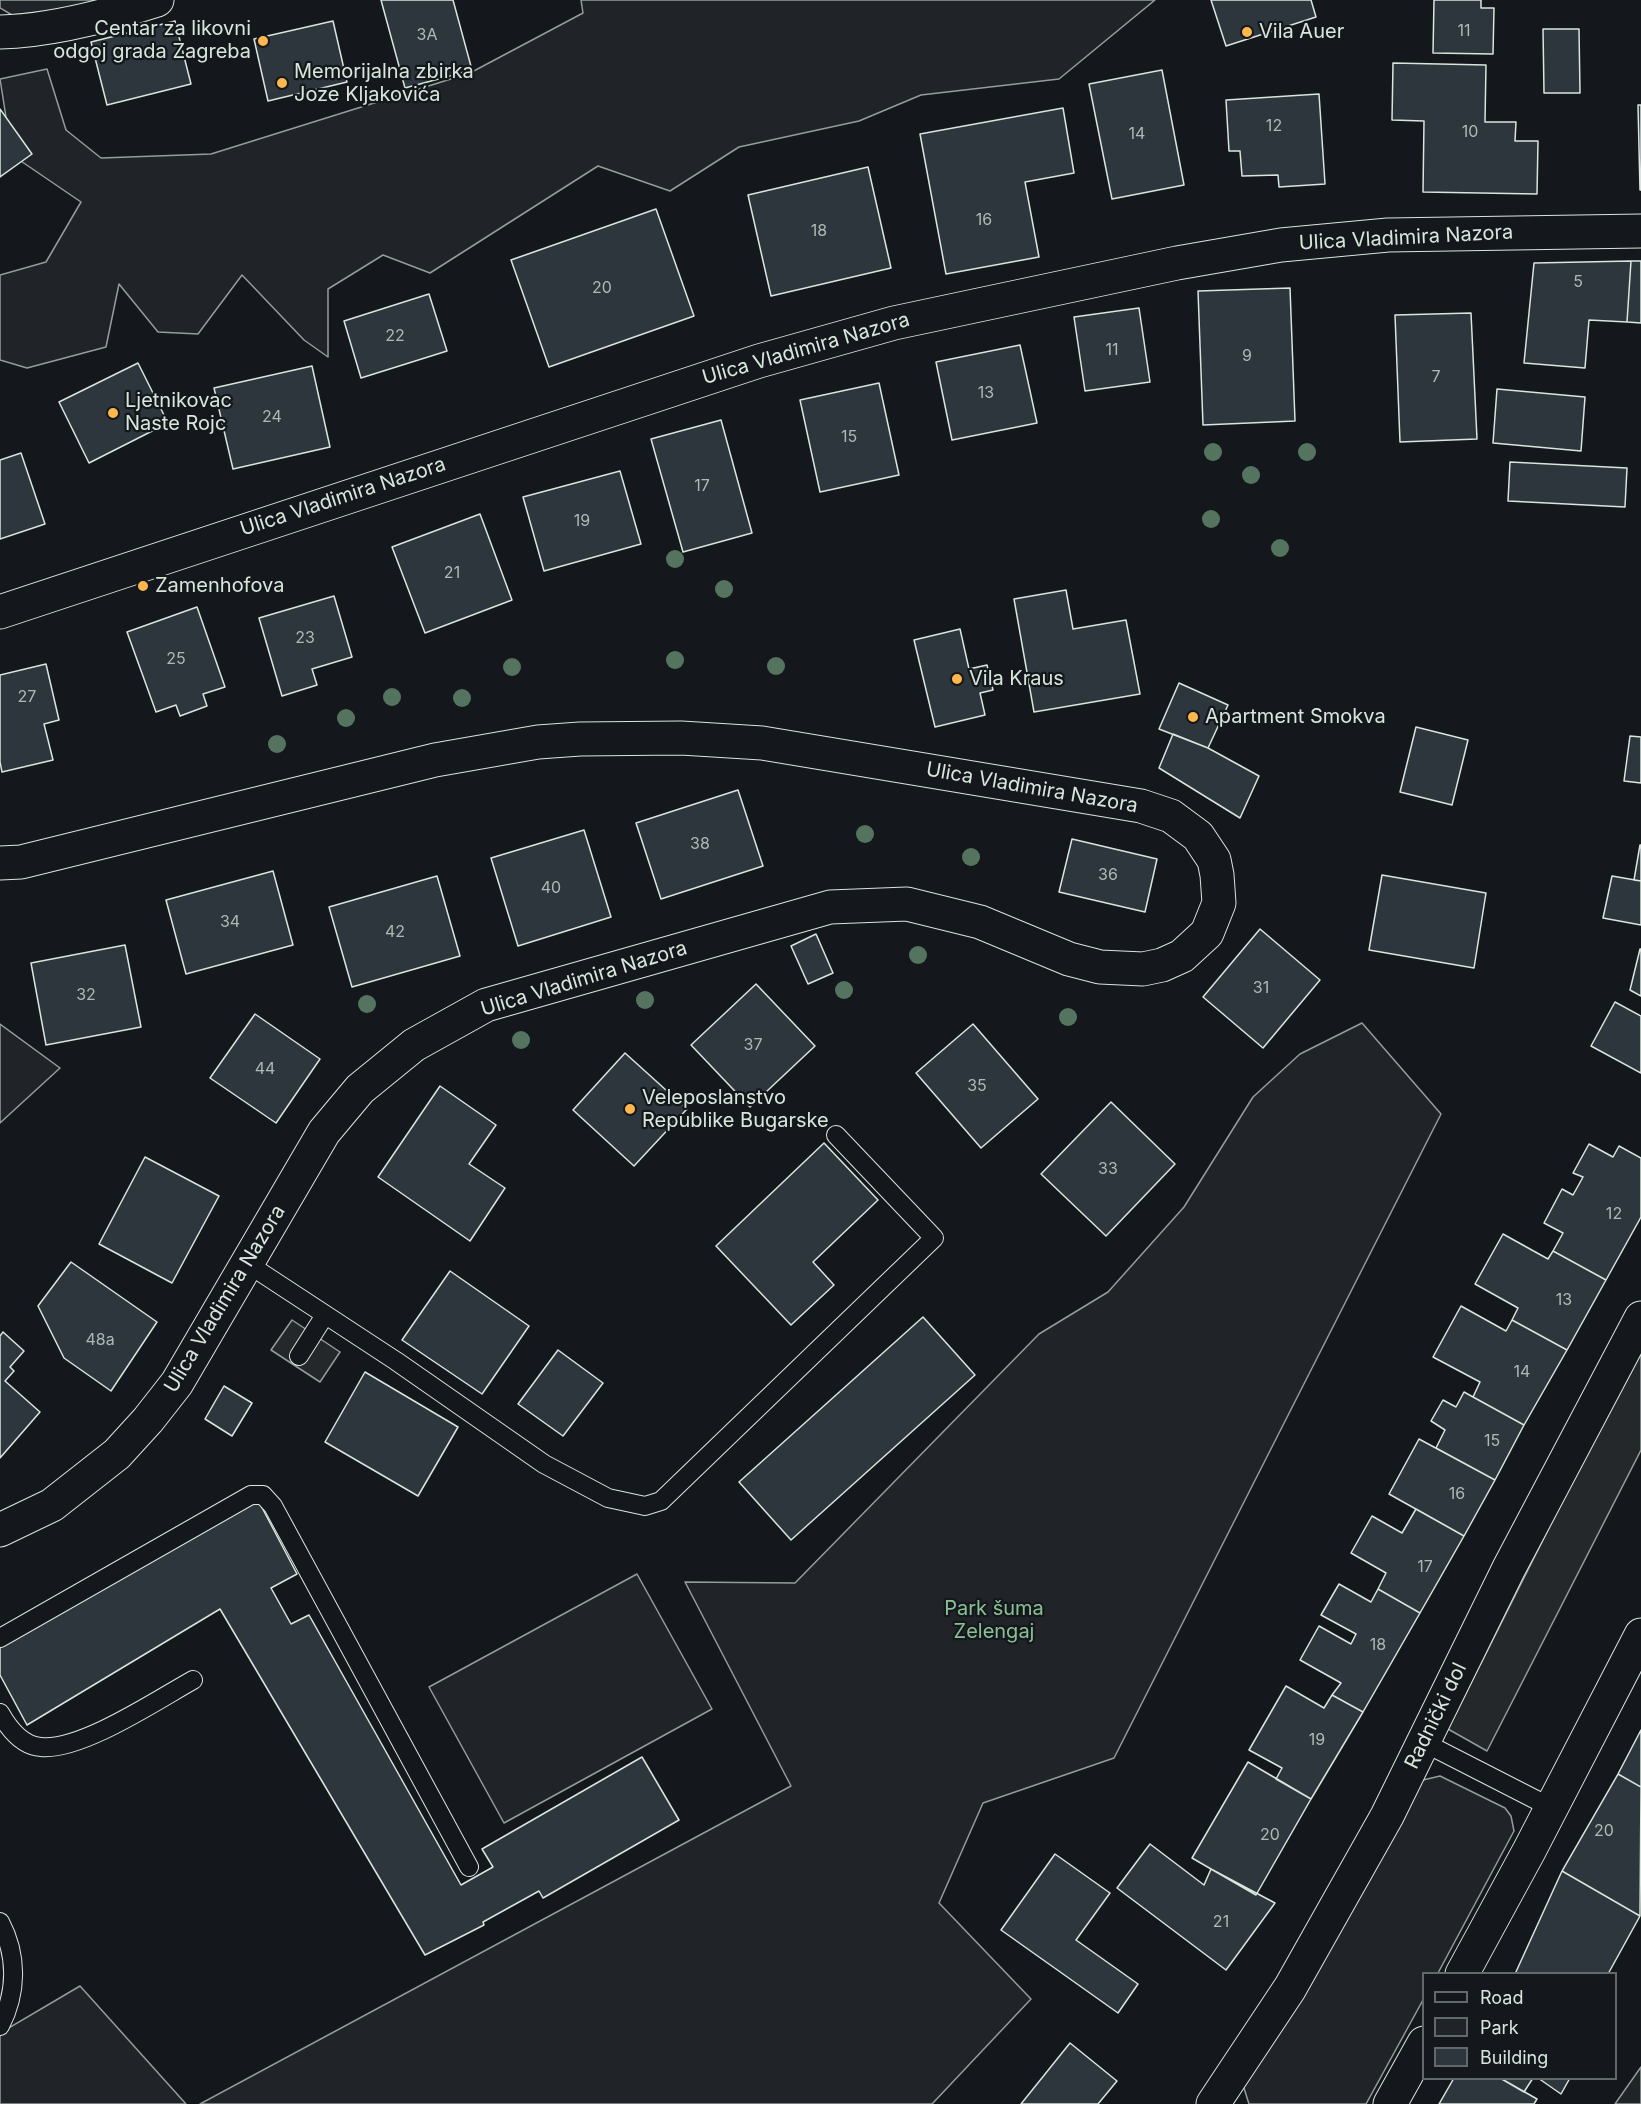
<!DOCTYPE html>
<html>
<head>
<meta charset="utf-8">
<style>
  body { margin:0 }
  #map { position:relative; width:1641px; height:2104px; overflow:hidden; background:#14181c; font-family:Inter,sans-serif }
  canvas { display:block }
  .legend { position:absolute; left:1422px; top:1972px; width:195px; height:108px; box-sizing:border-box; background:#14181c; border:2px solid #626a69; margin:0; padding:8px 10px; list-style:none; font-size:18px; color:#d8e6dc }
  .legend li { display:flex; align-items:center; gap:12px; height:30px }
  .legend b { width:30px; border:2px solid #626a69 }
</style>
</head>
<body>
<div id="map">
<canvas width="1641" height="2104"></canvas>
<ul class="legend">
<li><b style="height:8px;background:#14181c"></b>Road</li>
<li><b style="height:16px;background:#202428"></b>Park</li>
<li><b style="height:16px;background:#2c363c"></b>Building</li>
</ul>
</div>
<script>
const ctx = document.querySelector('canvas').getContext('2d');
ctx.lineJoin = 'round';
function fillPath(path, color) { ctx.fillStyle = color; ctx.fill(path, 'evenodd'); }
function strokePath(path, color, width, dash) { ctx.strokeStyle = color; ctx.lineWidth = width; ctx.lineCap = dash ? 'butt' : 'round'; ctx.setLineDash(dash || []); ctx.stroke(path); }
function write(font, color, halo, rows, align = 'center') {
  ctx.font = font + ' Inter,sans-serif'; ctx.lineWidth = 4.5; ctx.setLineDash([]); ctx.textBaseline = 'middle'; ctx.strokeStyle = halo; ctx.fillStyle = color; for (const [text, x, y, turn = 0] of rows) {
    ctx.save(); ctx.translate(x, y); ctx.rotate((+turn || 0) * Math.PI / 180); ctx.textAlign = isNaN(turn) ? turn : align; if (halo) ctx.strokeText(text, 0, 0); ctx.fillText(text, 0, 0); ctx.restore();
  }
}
const green = new Path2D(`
  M0,0H97L61,10L12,15L0,8Z
  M581,0H1155L1059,79L921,95L859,121L739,147L670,191L598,166L430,273L383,255L328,289V357L304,340L242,275L198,334L158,332L119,284L106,347L27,368L0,360V275L46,262L81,202L12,155L0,79L47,69L66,130L101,158L211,154L470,73L583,13Z
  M1362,1023L1441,1114L1114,1758L983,1803L939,1903L1031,1999L932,2104H200L791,1786L685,1582L795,1583L1039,1334L1108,1292L1184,1207L1253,1097L1300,1054Z
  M0,1024L60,1068L0,1123Z
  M637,1574L712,1709L504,1823L429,1687Z
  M1440,1776L1505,1808L1511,1816L1514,1831L1438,1973L1424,1974L1423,2000L1366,2104H1249L1243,2085L1419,1781Z
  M80,1986L186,2104H0V2033Z
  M1641,2067V2104H1615Z`);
const parking = new Path2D(`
  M292,1320L340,1352L320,1382L271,1350Z
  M1641,1345V1450L1487,1751L1448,1729Z`);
const building = new Path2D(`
  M381,0H453L472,70L405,88Z
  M1211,0H1311L1316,17L1226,46Z
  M1434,0H1481V8H1494L1493,54L1433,53Z
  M175,21L191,84L107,105L91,42Z
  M333,21L347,82L268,101L254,39Z
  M1543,29H1579L1580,93H1544Z
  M1393,63L1486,65L1485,122H1516L1515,141H1538L1537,194L1423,192L1424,121L1392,120Z
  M1162,70L1184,185L1112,199L1089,84Z
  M1319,94L1325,184L1279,187L1278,175L1242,176L1240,151H1229L1226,100Z
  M1638,105H1641V190H1640Z
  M1063,108L1074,173L1025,182L1039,257L946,274L920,134Z
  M0,109L32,154L0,177Z
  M868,167L891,268L771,296L748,195Z
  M656,209L694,316L549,367L511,260Z
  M1631,261H1641V323L1627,322Z
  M1631,261L1627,322L1589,320L1585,368L1524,363L1534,263Z
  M1290,288L1295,421L1203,425L1198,291Z
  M429,294L447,351L361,378L344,321Z
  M1139,308L1150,382L1085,391L1074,317Z
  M1471,313L1477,439L1400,442L1395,315Z
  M1020,345L1037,423L952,440L936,362Z
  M138,363L168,423L89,463L59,402Z
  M312,366L330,447L233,469L214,388Z
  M879,383L899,475L820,492L800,400Z
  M1497,389L1585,397L1581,451L1493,443Z
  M721,420L752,533L683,552L651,439Z
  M21,453L45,524L0,539V460Z
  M1510,462L1627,468L1625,507L1508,501Z
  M620,471L641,544L544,571L523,497Z
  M480,514L512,600L425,633L392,547Z
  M1066,590L1073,629L1126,620L1140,694L1034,712L1014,599Z
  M334,596L352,657L312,669L317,685L282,696L259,618Z
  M197,607L225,687L203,694L207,706L180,716L176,705L156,712L127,632Z
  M960,629L969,669L987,665L993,690L980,693L985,715L935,727L914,640Z
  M46,664L59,720L44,724L53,760L2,772L0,762V675Z
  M1179,683L1228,705L1208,748L1159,729Z
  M1416,727L1468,740L1452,805L1400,792Z
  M1173,734L1208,748L1259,776L1240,818L1159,768Z
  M1630,736L1641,737V783L1624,781Z
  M738,790L763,866L661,899L636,823Z
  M584,830L611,917L518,946L491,858Z
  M1072,839L1157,859L1145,912L1059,892Z
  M1640,845H1641V881L1634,880Z
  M273,871L293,945L186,974L166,900Z
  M1382,875L1486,893L1474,968L1369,950Z
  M437,876L460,956L352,987L329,907Z
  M1612,876L1641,881V925L1603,918Z
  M1260,929L1320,980L1263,1048L1203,997Z
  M816,934L833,973L808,984L791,946Z
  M125,945L141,1027L46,1045L31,963Z
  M1640,949H1641V996L1630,990Z
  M756,984L815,1046L750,1107L691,1045Z
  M1615,1002L1641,1016V1073L1591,1046Z
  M255,1014L320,1059L276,1123L210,1078Z
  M973,1024L1038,1099L981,1148L916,1073Z
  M625,1053L687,1109L634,1166L573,1110Z
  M440,1086L496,1125L469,1164L505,1188L470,1241L378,1177Z
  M1111,1102L1175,1164L1106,1236L1041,1174Z
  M824,1143L878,1200L813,1262L834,1285L791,1325L716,1246Z
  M1589,1144L1613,1157L1619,1146L1641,1158V1217L1606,1280L1553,1251L1563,1233L1544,1223L1562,1189L1573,1195L1583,1177L1573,1173Z
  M145,1157L219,1196L172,1283L99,1244Z
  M1503,1234L1548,1259L1553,1251L1606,1280L1567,1350L1512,1320L1518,1308L1475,1284Z
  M71,1262L157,1322L111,1391L64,1358L38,1306Z
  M450,1271L529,1326L482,1394L402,1340Z
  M1461,1306L1506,1331L1512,1320L1567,1350L1524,1425L1473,1397L1480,1382L1433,1357Z
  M923,1317L975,1375L791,1540L739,1482Z
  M3,1332L24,1351L10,1367L14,1371L5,1381L40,1412L0,1458V1336Z
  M558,1350L603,1383L563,1436L518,1404Z
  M365,1372L458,1427L418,1496L325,1442Z
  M224,1386L252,1403L232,1436L205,1419Z
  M1464,1392L1524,1425L1495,1480L1436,1448L1445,1430L1431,1421L1443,1400L1456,1407Z
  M1419,1439L1495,1480L1464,1536L1389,1494Z
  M258,1500L297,1574L271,1588L291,1624L309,1615L461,1885L493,1867L482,1849L642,1757L679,1820L543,1898L539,1891L483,1922L484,1925L425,1955L220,1609L27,1725L0,1675V1644Z
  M1416,1509L1464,1536L1420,1613L1378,1589L1386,1573L1351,1553L1372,1516L1402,1533Z
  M1339,1584L1371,1602L1378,1589L1420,1613L1363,1712L1332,1695L1341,1683L1300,1660L1319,1626L1351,1644L1356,1634L1321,1615Z
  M1286,1686L1324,1708L1332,1695L1363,1712L1311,1799L1276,1779L1282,1768L1249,1750Z
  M1641,1730V1787L1618,1774Z
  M1248,1762L1311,1799L1256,1895L1192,1858Z
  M1618,1774L1641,1787L1640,1916L1562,1871Z
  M1150,1844L1204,1885L1211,1869L1275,1903L1226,1970L1117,1888Z
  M1055,1854L1110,1893L1076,1940L1138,1984L1118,2013L1001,1930Z
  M1562,1871L1640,1916L1608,1974H1515Z
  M1070,2043L1117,2081L1098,2104H1021Z
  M1454,2078H1500L1537,2099L1534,2104H1439Z
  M1500,2078H1533L1524,2092Z
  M1538,2078H1570L1561,2094Z`);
const lane = new Path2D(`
  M248,1264L396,1361L544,1464L608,1498L645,1506L661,1501L934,1238L836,1135
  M299,1356L325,1315
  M0,1638L251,1495H263L273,1506L469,1867
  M0,1713C9,1729 22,1746 41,1747C81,1751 157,1700 193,1680
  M1423,1742L1552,1808
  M0,1922C18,1956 17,1993 0,2026`);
const street = new Path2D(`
  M0,32C50,31 110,15 157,0
  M1213,2104L1290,1988L1387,1816L1509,1568L1641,1318`);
const secondary = new Path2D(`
  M0,612L759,361L894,323L1177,263L1281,245L1388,235L1641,231
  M0,863L21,862L435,760L538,742L580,739L681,738L762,743L1141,806L1171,816L1198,836L1214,860L1217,875L1219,903L1207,933L1182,956L1162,965L1143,969L1100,967L1069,959L980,922L907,904L830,907L486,1005L414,1045L360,1089L324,1132L177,1383L148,1420L117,1454L52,1505L0,1530
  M1462,1974L1529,1851L1641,1635
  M1390,2104L1424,2043`);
const trees = [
  [1213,452],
  [1307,452],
  [1251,475],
  [1211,519],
  [1280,548],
  [675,559],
  [724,589],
  [675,660],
  [776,666],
  [512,667],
  [392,697],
  [462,698],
  [346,718],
  [277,744],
  [865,834],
  [971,857],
  [918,955],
  [844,990],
  [645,1000],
  [367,1004],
  [1068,1017],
  [521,1040]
];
const markers = [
  [1247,32,6,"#ffb74d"],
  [263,41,6,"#ffb74d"],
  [282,83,6,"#ffb74d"],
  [113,413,6,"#ffb74d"],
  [143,586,6,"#ffb74d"],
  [957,679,6,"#ffb74d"],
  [1193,717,6,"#ffb74d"],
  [630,1109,6,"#ffb74d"]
];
const numberNames = [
  ["11",1464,31],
  ["3A",427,35],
  ["12",1274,126],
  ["10",1470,132],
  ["14",1137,134],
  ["16",984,220],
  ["18",819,231],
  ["5",1578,282],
  ["20",602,288],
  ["22",395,336],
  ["11",1112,350],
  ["9",1247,356],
  ["7",1436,377],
  ["13",986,393],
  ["24",272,417],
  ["15",849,437],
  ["17",702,486],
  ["19",582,521],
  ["21",452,573],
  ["23",305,638],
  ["25",176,659],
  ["27",27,697],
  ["38",700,844],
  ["36",1108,875],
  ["40",551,888],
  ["34",230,922],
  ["42",395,932],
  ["31",1261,988],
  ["32",86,995],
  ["37",753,1045],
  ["44",265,1069],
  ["35",977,1086],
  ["33",1108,1169],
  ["12",1614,1214],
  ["13",1564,1300],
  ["48a",100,1340],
  ["14",1522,1372],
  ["15",1492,1441],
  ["16",1457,1494],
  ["17",1425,1567],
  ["18",1378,1645],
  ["19",1317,1740],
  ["20",1604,1831],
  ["20",1270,1835],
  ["21",1221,1922]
];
const poiNames = [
  ["Centar za likovni",251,29,"right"],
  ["odgoj grada Zagreba",251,52,"right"],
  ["Vila Auer",1259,32],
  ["Memorijalna zbirka",294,72],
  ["Joze Kljakovića",294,95],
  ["Ljetnikovac",125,401],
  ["Naste Rojc",125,424],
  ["Zamenhofova",155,586],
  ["Vila Kraus",969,679],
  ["Apartment Smokva",1205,717],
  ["Veleposlanstvo",642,1098],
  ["Republike Bugarske",642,1121]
];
const streetNames = [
  ["Ulica Vladimira Nazora",1406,238,-3],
  ["Ulica Vladimira Nazora",806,349,-16],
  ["Ulica Vladimira Nazora",343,497,-18],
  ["Ulica Vladimira Nazora",1032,788,10],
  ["Ulica Vladimira Nazora",584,979,-17],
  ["Ulica Vladimira Nazora",225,1299,-59],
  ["Radnički dol",1436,1716,-64]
];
const parkNames = [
  ["Park šuma",994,1609],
  ["Zelengaj",994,1632]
];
fillPath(green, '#202428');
strokePath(green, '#939e99', 1.5);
fillPath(parking, '#24282b');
strokePath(parking, '#939e99', 1.5);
fillPath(building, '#2c363c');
strokePath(building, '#d8e6dc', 1.5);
strokePath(lane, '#d8e6dc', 20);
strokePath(street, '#d8e6dc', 35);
strokePath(secondary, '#d8e6dc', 35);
strokePath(lane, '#14181c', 18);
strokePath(street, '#14181c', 33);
strokePath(secondary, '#14181c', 33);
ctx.fillStyle = '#55745f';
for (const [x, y] of trees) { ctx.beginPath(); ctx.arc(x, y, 9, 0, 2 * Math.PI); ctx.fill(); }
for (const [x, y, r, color] of markers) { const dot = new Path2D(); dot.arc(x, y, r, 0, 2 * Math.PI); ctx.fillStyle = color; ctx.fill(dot); strokePath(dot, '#14181c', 2); }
write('16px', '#adbab4', null, numberNames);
write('20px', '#d8e6dc', '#14181c', poiNames, 'left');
write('20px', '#d8e6dc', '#14181c', streetNames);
write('20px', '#8ac095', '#14181c', parkNames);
</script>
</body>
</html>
